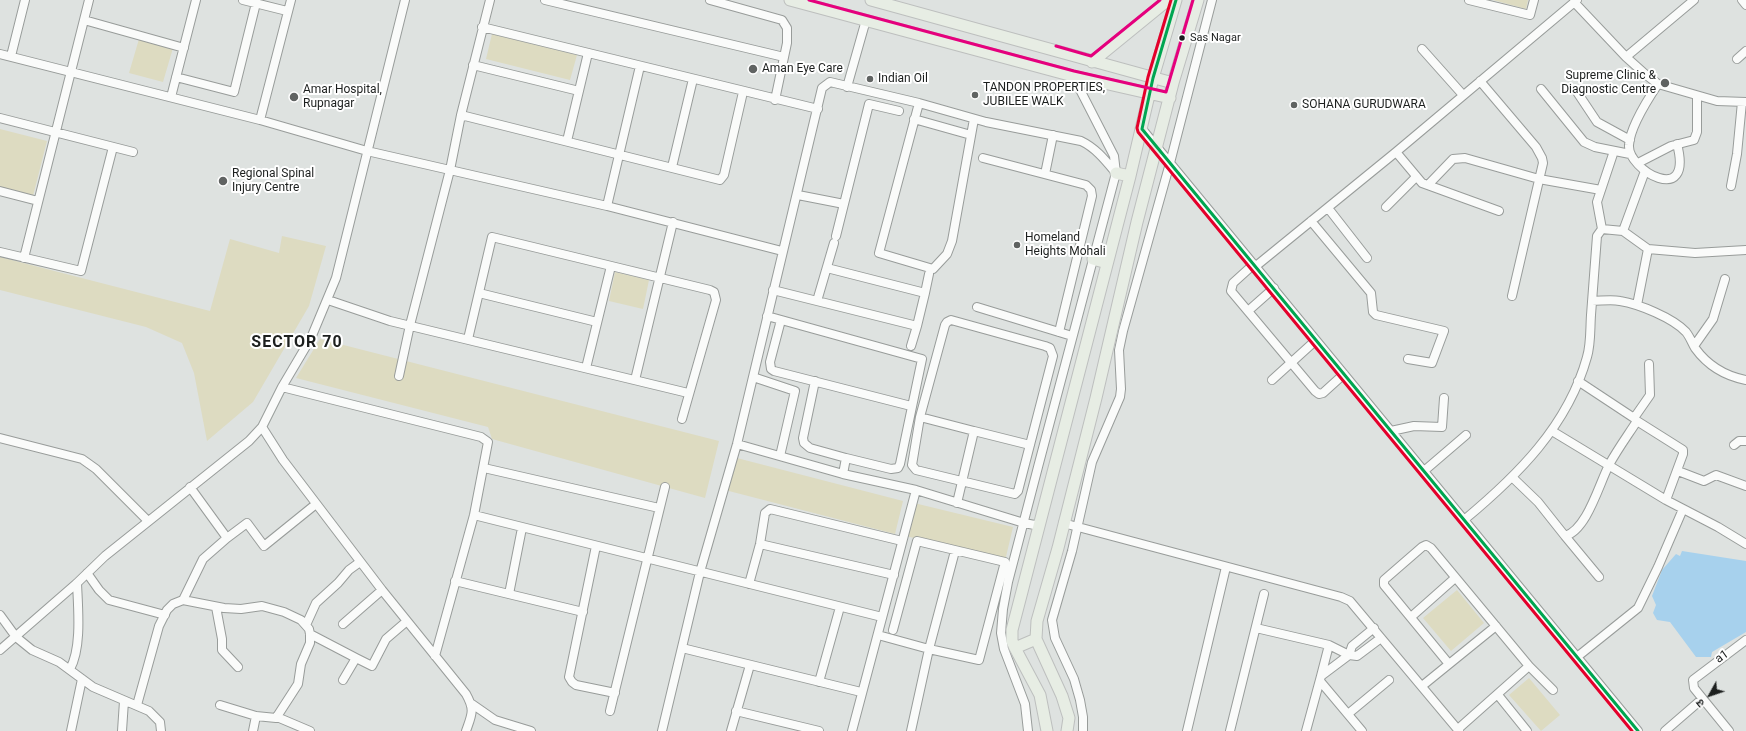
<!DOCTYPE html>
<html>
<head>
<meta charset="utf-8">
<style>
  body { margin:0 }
  #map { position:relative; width:1746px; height:731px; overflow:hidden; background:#dee2e0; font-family:Roboto,"Noto Sans Devanagari",sans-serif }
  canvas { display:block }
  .north { position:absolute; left:1690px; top:675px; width:40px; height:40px; -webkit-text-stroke:3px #fff; paint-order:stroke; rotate:230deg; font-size:11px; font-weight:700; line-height:16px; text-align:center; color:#1c1f1e }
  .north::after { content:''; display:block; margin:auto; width:14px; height:18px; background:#1c1f1e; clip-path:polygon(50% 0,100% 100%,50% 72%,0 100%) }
</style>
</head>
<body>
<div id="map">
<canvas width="1746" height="731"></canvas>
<div class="north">उ</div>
</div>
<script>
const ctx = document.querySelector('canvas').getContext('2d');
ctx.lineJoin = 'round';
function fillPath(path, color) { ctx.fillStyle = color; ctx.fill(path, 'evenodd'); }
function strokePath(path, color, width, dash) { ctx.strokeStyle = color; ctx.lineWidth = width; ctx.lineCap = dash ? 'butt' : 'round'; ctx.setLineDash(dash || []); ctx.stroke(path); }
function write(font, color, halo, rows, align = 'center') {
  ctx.font = font + ' Roboto,sans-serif'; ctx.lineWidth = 4; ctx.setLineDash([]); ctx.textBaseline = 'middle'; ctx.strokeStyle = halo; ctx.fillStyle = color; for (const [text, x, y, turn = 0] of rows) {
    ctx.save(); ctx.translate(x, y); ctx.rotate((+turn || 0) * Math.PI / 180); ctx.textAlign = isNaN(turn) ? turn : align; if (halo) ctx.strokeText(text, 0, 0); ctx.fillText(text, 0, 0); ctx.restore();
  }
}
const green = new Path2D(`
  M1493,0H1528L1526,9Z
  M492,34L577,55L570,80L486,59Z
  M139,39L173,48L163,82L129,73Z
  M0,129L47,141L33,196L0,187Z
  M282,236L326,246L309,306L253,402L207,441L194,373L182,343L146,327L0,290V257L210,311L230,239L279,253Z
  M615,272L649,280L643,309L609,301Z
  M320,339L719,441L705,498L492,439L488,427L296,378Z
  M733,457L903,501L895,534L725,490Z
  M914,503L1013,527L1005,561L906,536Z
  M1457,590L1484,623L1451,651L1423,618Z
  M1529,678L1560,715L1541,731L1509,695Z`);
const water = new Path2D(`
  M1682,551L1746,561V632L1712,652L1711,657H1696L1670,622L1657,620L1653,613L1656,605L1652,596L1662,570L1676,554L1680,556Z`);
const minor = new Path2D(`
  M243,0L287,11
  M405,0L336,278L311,338L282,387L262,427L283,460L382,590L466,694C475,710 472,714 466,731
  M545,0L784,57
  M710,0L782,20L787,28V43L775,100
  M1469,0L1530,15L1534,0
  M1742,0L1746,5
  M1574,2L1626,57L1645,74L1658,84L1717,101L1746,102
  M84,20L184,48
  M482,27L818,109
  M1422,49L1463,95
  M0,54L260,120L367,151L607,206L782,251
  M11,56L25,0
  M1626,57L1694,0
  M1737,59L1746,51
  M473,65L579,91
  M176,77L234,92L256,3
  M1480,81L1536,147L1542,158L1543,163L1512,296
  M1658,84C1648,99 1630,127 1629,145C1627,170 1694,208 1677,144
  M847,87L866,20
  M1541,89L1584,142L1595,147L1630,154
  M1577,92L1597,122L1630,140
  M171,97L196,0
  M919,103L879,253L933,269L947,254L952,241L974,119
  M461,115L720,180L724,175L743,92
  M0,118L133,152
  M914,119L971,135
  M260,120L291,0
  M1142,129L1638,731
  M567,141L588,53
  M1396,152L1422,183L1499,211
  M983,158L1086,185L1091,190L1092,196L1059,332
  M1638,163L1671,146L1694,140L1697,132V96
  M672,167L693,79
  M1045,174L1053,135
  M1428,185L1453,159L1465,158L1539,179L1601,190
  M1731,186L1737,154L1742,102
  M0,191L38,201
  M798,195L844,204L869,104L899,111
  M607,206L640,66
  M1386,207L1416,177
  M1328,208L1367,258
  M1311,221L1371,293L1373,312L1376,315L1444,331L1432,363L1408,359
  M1602,229L1597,202L1614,151
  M1623,231L1648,249L1637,305
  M836,236L844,204
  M1648,249L1695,253L1746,250
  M0,252L81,271L113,147
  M24,258L89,0
  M1254,264L1233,283L1231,291L1315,391L1319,394L1323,393L1344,374
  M1256,266L1396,152L1577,0
  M773,290L817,301L834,243
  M479,293L597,322
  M925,293L929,274
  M328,300L390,321L688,393
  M817,301L917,326L925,293L827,268
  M1592,301C1601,301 1611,299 1620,301C1639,304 1673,318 1686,332C1690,337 1692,343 1695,348C1708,366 1725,376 1746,380
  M977,307L1072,336
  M1248,311L1274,288
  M767,316L922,359L900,464L898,468L891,469L846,458L843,474
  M781,320L770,362L771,369L774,371L911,406
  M951,320L1045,346L1050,348L1053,356L1018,491L1015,494L916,470L912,465L920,417L945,325L947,322Z
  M468,339L492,237L710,290L714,292L716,300L682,419
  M911,346L917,326
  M1694,346L1713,319L1725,279
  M586,368L611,266
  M399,376L410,325L450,170L461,115L490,0
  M753,377L795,391L780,456
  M635,380L673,222
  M1272,380L1315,341
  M815,381L803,438L804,443L810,448L846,458
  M1578,381L1634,418
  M282,387L481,437L488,442L474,515L435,656
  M920,417L974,431
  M1637,421L1683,450V454L1666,500
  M1391,431L1414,426L1442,427L1444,398
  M1552,431L1666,500L1718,527L1746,544
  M0,438L82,459L96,469L148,521
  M737,444L843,474L916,490L1024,523L1040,526
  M1734,445L1739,441H1746
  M484,468L659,508
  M1424,471L1466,435
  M1678,471L1704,481L1716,475L1746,486
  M1512,477L1538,502L1565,536C1587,530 1599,484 1609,465C1617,450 1628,435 1637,421L1634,418L1650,395L1649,364
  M190,487L227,538L247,523L264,546L316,504
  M957,503L974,431L1030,445
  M474,515L882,617
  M1464,520C1517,476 1568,426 1587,357C1591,344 1590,329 1591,315C1593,289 1595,262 1597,236L1602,229L1623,231L1645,171
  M1063,523L1341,597L1350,601L1459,731
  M1565,536L1599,577
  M760,544L894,575
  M596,546L569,677L572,682L576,685L615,693
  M87,573L99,590L109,600L165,615
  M455,581L583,612
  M749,584L760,544L765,513L770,509L902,541
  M509,594L522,528
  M183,600L203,559L227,538
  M216,607L222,639V650L238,667
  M0,615L16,637L32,650L59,662L93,687L149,711L160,722L161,731
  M1411,617L1455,578
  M343,624L382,590
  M306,625L316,603L338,583L349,570L360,562
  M1256,628L1329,645L1349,655L1357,656L1381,638
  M893,630L917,541L1005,562L979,660L929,649L955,551
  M310,634L356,658
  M878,635L929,649L911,731
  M682,648L861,692
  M0,650L77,583L105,556L249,441L262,427
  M1577,657L1638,608L1658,567L1683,509
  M1449,664L1384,585V580L1422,547L1426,545L1431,548L1529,666L1458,729
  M1529,666L1553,690
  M70,669C82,648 78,608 77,583
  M1321,676L1329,645
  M343,680L356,658L372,666L386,639L407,621
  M1320,681L1362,731
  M819,682L840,607
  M1422,686L1496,626
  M1498,695L1527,731
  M472,704L495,720L531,731
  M137,705L159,626L167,610L173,604L183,600L224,608L241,609L262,606L284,612L301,620L309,629L310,634V643L301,664L298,684L276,718L256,716L253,731
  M220,705L256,716
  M610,711L665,487
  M736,711L819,731
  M1348,714L1389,680
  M277,717L310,731
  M71,731L82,679
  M122,731L124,701
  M662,731L700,572L737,444L822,88L830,82L919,103L986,122L1081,141C1096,148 1106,161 1116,173
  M731,731L750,665
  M852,731L916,490
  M1028,731L1025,704L1004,649L1001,633L1003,609L1008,582L1038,467L1116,173L1114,156L1073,76
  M1083,731V717L1080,700L1074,679L1055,638L1052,620L1072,551L1092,462L1120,397L1121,389L1119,350L1123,331L1170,163L1212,0
  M1187,731L1226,567
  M1230,731L1264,594
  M1306,731L1321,676L1349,655L1352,646L1374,628
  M1665,731L1702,699
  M1729,731L1694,688L1693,680L1746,640`);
const major = new Path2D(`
  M790,0L1073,76L1170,98
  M871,0L1173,83
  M1092,62L1168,0
  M1116,173L1130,176
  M1093,259L1107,263
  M1015,648L1036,639
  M1047,731L1040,695L1015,648L1012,641V630L1130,176L1153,78L1176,0
  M1067,731L1069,718L1062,696L1036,639L1037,621L1058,548L1096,398L1137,222L1173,83L1198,0`);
const bus1 = new Path2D(`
  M1176,0L1153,78L1142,129L1638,731`);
const bus2 = new Path2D(`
  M1171,0L1148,77L1137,128L1138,132L1632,731`);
const bus3 = new Path2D(`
  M809,0L1074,71L1166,92L1193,0
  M1056,46L1091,56L1160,0`);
const markers = [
  [1182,38,3.5,"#1c1f1e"],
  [753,69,5,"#606362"],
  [870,79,4,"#606362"],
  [1665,83,5,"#606362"],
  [975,95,4,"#606362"],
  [294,97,5,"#606362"],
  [1294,105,4,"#606362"],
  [223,181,5,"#606362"],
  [1017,245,4,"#606362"]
];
const busNames = [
  ["Sas Nagar",1190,38]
];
const poiNames = [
  ["Aman Eye Care",762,69],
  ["Supreme Clinic &",1656,76,"right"],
  ["Diagnostic Centre",1656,90,"right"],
  ["Indian Oil",878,79],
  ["TANDON PROPERTIES,",983,88],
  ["JUBILEE WALK",983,102],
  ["Amar Hospital,",303,90],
  ["Rupnagar",303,104],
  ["SOHANA GURUDWARA",1302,105],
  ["Regional Spinal",232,174],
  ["Injury Centre",232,188],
  ["Homeland",1025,238],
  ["Heights Mohali",1025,252]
];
const streetNames = [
  ["a1",1722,657,-36]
];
const districtNames = [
  ["SECTOR 70",297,343]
];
fillPath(green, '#dddbc1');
fillPath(water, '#a7d1ed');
strokePath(minor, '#989c9a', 10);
strokePath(major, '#bdbfbe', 13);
strokePath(minor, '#fafbfa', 8);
strokePath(major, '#e7ede4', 11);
strokePath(bus1, '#00a651', 3);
strokePath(bus2, '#e4002b', 3);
strokePath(bus3, '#e5007d', 3);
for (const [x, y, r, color] of markers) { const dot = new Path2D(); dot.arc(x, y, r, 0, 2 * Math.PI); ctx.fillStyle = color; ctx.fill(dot); strokePath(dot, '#fff', 1.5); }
write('11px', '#1c1f1e', '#fff', busNames, 'left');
write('12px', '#1c1f1e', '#fff', poiNames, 'left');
write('12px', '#1c1f1e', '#fff', streetNames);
ctx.letterSpacing = '1px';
write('bold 16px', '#1c1f1e', '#fff', districtNames);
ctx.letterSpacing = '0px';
</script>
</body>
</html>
